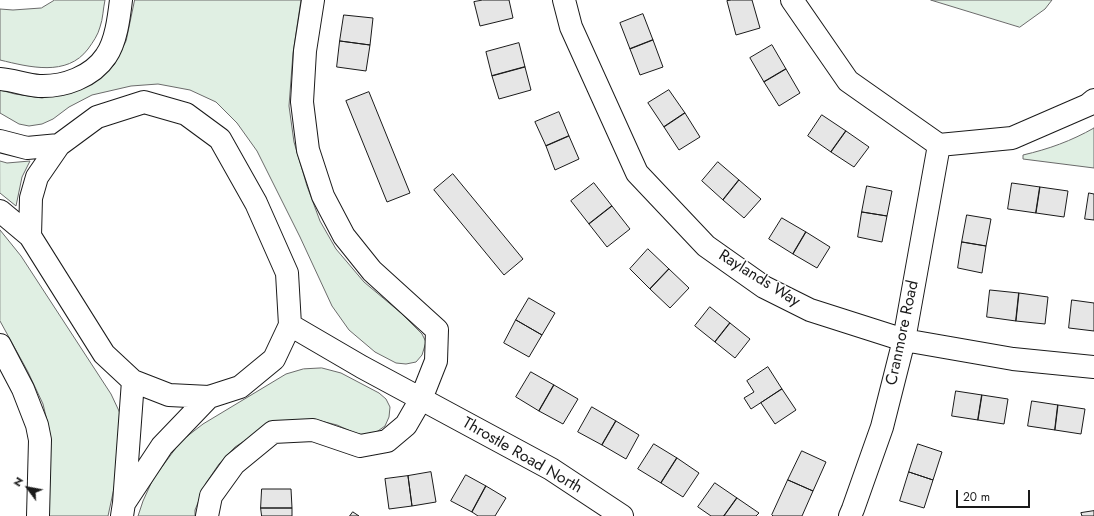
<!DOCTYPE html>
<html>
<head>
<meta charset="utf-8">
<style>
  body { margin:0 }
  #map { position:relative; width:1094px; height:516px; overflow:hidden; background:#fff; font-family:Jost,sans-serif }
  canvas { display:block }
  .north { position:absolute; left:8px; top:468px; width:40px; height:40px; -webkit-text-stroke:3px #fff; paint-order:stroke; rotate:302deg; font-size:11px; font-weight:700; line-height:16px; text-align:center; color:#1a1a1a }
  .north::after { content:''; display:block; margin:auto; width:14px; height:18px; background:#1a1a1a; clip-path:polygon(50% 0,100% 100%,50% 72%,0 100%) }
  .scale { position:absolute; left:956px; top:490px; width:74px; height:18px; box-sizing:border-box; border:2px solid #1a1a1a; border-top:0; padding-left:5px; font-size:12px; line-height:14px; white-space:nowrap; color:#1a1a1a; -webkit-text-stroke:3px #fff; paint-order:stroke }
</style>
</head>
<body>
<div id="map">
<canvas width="1094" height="516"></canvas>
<div class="north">N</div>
<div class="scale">20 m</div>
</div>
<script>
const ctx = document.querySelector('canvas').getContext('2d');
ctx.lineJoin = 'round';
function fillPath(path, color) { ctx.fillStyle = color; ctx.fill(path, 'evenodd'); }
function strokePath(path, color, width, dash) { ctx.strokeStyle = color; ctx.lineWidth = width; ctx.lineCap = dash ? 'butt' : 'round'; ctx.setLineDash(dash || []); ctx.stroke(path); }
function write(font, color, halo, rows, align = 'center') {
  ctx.font = font + ' Jost,sans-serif'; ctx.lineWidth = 3; ctx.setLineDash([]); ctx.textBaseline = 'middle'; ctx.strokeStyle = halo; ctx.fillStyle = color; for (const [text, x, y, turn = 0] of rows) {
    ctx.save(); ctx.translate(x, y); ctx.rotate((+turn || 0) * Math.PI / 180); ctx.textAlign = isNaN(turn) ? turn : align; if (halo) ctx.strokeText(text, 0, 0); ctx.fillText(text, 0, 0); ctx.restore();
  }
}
const green = new Path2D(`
  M55,0H105C103,9 103,19 100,27C98,35 93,42 88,49C67,77 29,67 0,60V9L13,10L41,8Z
  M135,0H301L293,53L289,106L294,142L307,186L320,221L336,249L364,282L401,313L422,334L426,342L422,355L416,362L406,364L396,363L375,352L349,330L332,306L300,237L257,151L237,123L216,102L190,90L158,84L131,86L92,95L69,107L53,119L42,124L29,126L19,124L0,113V90L15,94L42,98L79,90L101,78L114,65L126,41Z
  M931,0H1052L1045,9L1020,27Z
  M1094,128V168L1023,159V155C1049,149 1071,141 1094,128Z
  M0,161L7,163L30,161L22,177L16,206L0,193Z
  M0,230L21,256L111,394L119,411L123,422L119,465L108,516H49V429L43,404L28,372L0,321Z
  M322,368L341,373L379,393L386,399L390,407L389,417L385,426L375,433L364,435L355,433L337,425L321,421L260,431L235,447L219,464L206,483L195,510V516H138L143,501L153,479L181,441L203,424L286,374L303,369Z`);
const building = new Path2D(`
  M483,0H509L513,18L480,26L474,2Z
  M732,0H752L760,28L736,35L727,1Z
  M643,14L653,40L630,49L620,23Z
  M344,15L373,18L370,45L340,41Z
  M653,40L663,67L640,75L630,49Z
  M340,41L370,45L366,71L337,67Z
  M519,43L525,67L492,76L486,52Z
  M772,45L786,69L764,82L750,58Z
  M525,67L531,90L499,99L492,76Z
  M786,69L800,93L779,106L764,82Z
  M669,90L685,113L664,127L648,103Z
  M369,92L410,193L387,202L346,101Z
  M559,112L569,136L546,146L535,122Z
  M685,113L700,137L679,150L664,127Z
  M822,115L846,131L831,152L808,136Z
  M846,131L869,147L854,167L831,152Z
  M569,136L579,159L555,170L546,146Z
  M718,162L739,180L723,200L702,181Z
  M453,174L523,259L504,275L434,190Z
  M739,180L761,199L744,218L723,200Z
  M594,183L612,206L589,224L571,201Z
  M1012,183L1040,187L1036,213L1008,209Z
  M867,186L892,191L887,216L862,212Z
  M1040,187L1068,191L1064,217L1036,213Z
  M1089,193L1094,194V220L1085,219Z
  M612,206L630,229L607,247L589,224Z
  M862,212L887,216L882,242L858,237Z
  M967,215L991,219L986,246L962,242Z
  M782,218L806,232L793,254L769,239Z
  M806,232L830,247L817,268L793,254Z
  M962,242L986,246L982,273L958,268Z
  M648,249L669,269L650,289L630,269Z
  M669,269L689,288L670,308L650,289Z
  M990,290L1019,293L1016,321L987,317Z
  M1019,293L1048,297L1045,324L1016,321Z
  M529,298L555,313L542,335L516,320Z
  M1072,300L1094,303V331L1069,328Z
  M710,307L730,323L715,342L695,326Z
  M516,320L542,335L529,357L504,343Z
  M730,323L750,339L735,358L715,342Z
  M768,367L782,389L751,409L744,398L754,392L747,381Z
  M531,372L554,385L539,411L516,397Z
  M554,385L578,399L563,424L539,411Z
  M782,389L796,410L775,424L761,403Z
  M956,391L982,395L978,420L952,416Z
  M982,395L1008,399L1004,424L978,420Z
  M1032,401L1058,405L1055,430L1028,426Z
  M1058,405L1085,409L1081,434L1055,430Z
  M592,407L616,421L602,445L578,432Z
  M616,421L639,435L626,459L602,445Z
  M654,444L677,458L661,483L638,469Z
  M918,444L942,452L933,480L909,472Z
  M802,451L826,462L813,491L788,480Z
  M677,458L699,473L683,497L661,483Z
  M431,472L436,502L412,506L408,476Z
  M909,472L933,480L924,508L900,501Z
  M466,475L486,486L472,512L451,501Z
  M408,476L412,506L389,509L385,479Z
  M788,480L813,491L802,516H773L772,515Z
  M715,483L737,498L724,516H711L698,507Z
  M486,486L506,498L495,516H478L472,512Z
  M262,489H291L292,508H261Z
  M737,498L759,513L756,516H724Z
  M261,508H292V516H262Z
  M1094,511V516H1082L1081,513Z
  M353,512L359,516H350Z`);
const minor = new Path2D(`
  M564,0L571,27L637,173L706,246L764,287L810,310L904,340L1013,359L1094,367
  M792,0L848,81L939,145L1012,138L1088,105L1094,100
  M0,79C13,80 26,85 39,86C64,87 92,77 106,56C116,42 119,17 121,0
  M144,102L186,114L220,139L256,203L287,273L290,325L274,359L240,387L209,397L169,395L133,381L104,354L30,236L31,198L37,177L59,145L97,117Z
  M0,141L27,148L59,145
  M0,211L30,236
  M290,325L362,367L551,469L622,516
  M0,345L23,389L37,425L40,440L38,516
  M125,502L162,446L209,397
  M122,516L124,503L133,381
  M207,516L211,496L234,464L273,432L313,430L360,446L387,441L406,425L421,399L436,361L437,330L372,271L344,236L323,196L308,150L302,102L305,51L313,0
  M850,516L853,509L882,427L904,340L939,145`);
const streetNames = [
  ["Raylands Way",759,279,32],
  ["Cranmore Road",903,333,-78],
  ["Throstle Road North",522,456,30]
];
fillPath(green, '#e0efe3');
strokePath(green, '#6a6a6a', 1);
fillPath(building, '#e6e6e6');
strokePath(building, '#1a1a1a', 1);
strokePath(minor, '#1a1a1a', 24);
strokePath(minor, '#fff', 22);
write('16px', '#1a1a1a', '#fff', streetNames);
</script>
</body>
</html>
